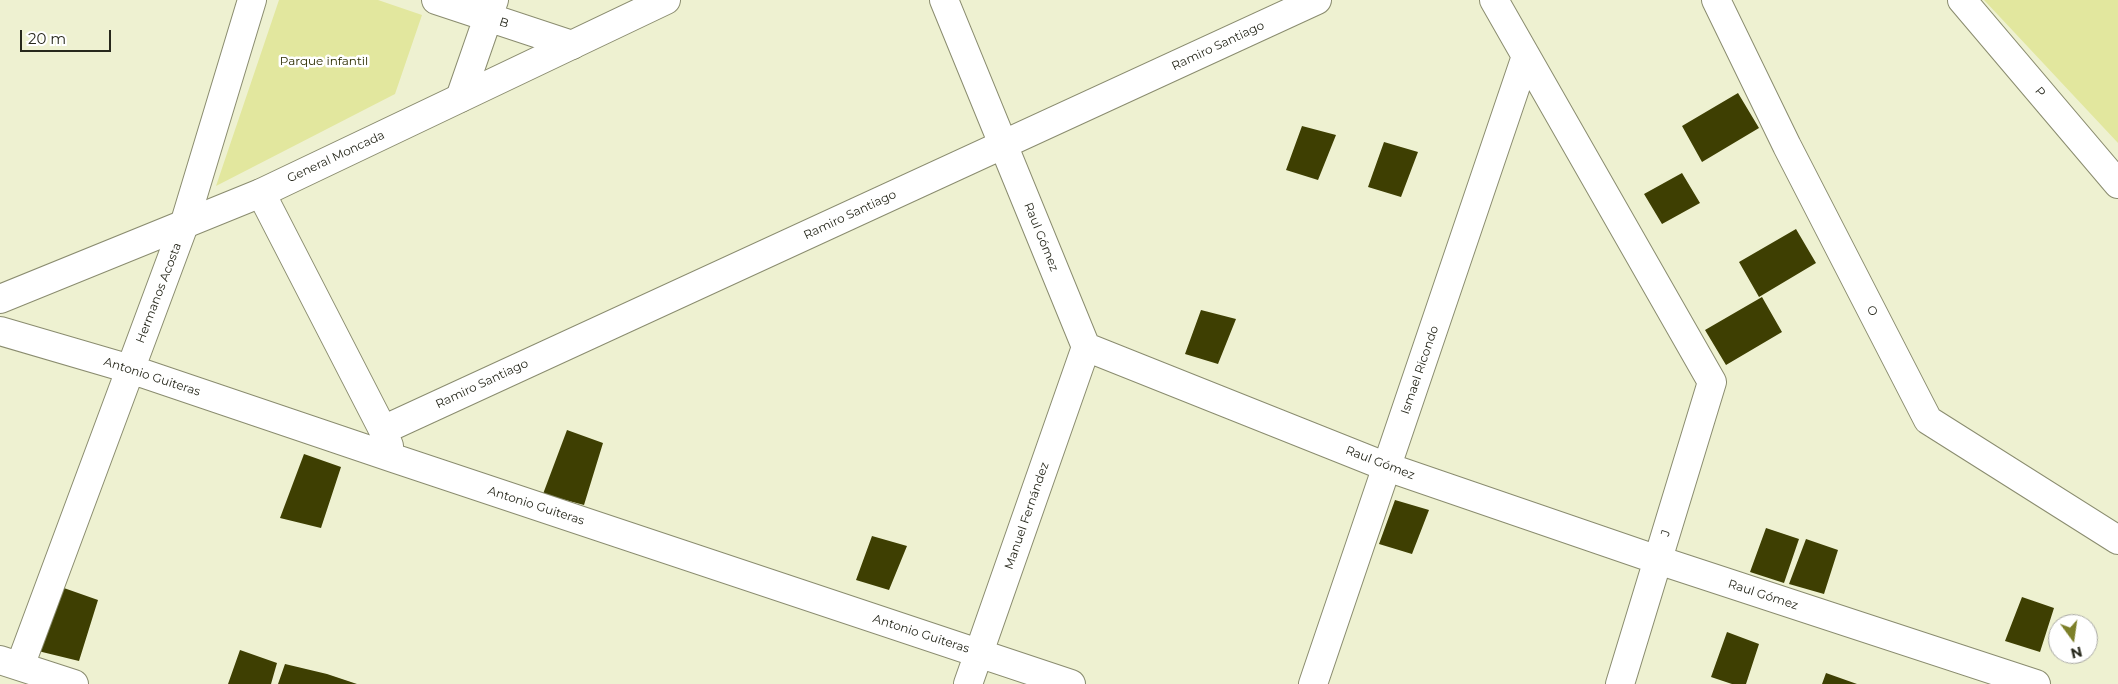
<!DOCTYPE html>
<html>
<head>
<meta charset="utf-8">
<style>
  body { margin:0 }
  #map { position:relative; width:2118px; height:684px; overflow:hidden; background:#eef1d1; font-family:Montserrat,sans-serif }
  canvas { display:block }
  .north { position:absolute; left:2048px; top:614px; width:50px; height:50px; box-sizing:border-box; background:#fff; border:1px solid #a9a9a4; border-radius:50%; rotate:166deg; font-size:14px; font-weight:700; line-height:20px; text-align:center; color:#27281c }
  .north::after { content:''; display:block; margin:auto; width:18px; height:22px; background:#7c7f29; clip-path:polygon(50% 0,100% 100%,50% 72%,0 100%) }
  .scale { position:absolute; left:20px; top:30px; width:91px; height:22px; box-sizing:border-box; border:2px solid #27281c; border-top:0; padding-left:6px; font-size:15px; line-height:18px; white-space:nowrap; color:#27281c; -webkit-text-stroke:4px #fff; paint-order:stroke }
</style>
</head>
<body>
<div id="map">
<canvas width="2118" height="684"></canvas>
<div class="north">N</div>
<div class="scale">20 m</div>
</div>
<script>
const ctx = document.querySelector('canvas').getContext('2d');
ctx.lineJoin = 'round';
function fillPath(path, color) { ctx.fillStyle = color; ctx.fill(path, 'evenodd'); }
function strokePath(path, color, width, dash) { ctx.strokeStyle = color; ctx.lineWidth = width; ctx.lineCap = dash ? 'butt' : 'round'; ctx.setLineDash(dash || []); ctx.stroke(path); }
function write(font, color, halo, rows, align = 'center') {
  ctx.font = font + ' Montserrat,sans-serif'; ctx.lineWidth = 5; ctx.setLineDash([]); ctx.textBaseline = 'middle'; ctx.strokeStyle = halo; ctx.fillStyle = color; for (const [text, x, y, turn = 0] of rows) {
    ctx.save(); ctx.translate(x, y); ctx.rotate((+turn || 0) * Math.PI / 180); ctx.textAlign = isNaN(turn) ? turn : align; if (halo) ctx.strokeText(text, 0, 0); ctx.fillText(text, 0, 0); ctx.restore();
  }
}
const green = new Path2D(`
  M279,0H378L422,15L395,94L216,186Z
  M1984,0H2118V143Z`);
const building = new Path2D(`
  M1738,93L1759,128L1702,162L1682,126Z
  M1302,126L1336,135L1318,180L1286,170Z
  M1384,142L1418,152L1401,197L1368,187Z
  M1682,173L1700,203L1662,224L1644,194Z
  M1796,229L1816,263L1759,297L1739,262Z
  M1762,297L1782,332L1726,365L1705,330Z
  M1201,310L1236,319L1218,364L1185,354Z
  M567,430L603,443L584,505L543,494Z
  M304,454L341,467L321,528L280,518Z
  M1395,500L1429,510L1412,554L1379,544Z
  M1766,528L1799,539L1784,583L1750,572Z
  M872,536L907,546L889,590L856,580Z
  M1806,539L1838,550L1824,594L1789,584Z
  M61,587L98,600L79,661L38,651Z
  M2022,597L2054,608L2040,652L2005,641Z
  M1727,632L1759,644L1746,684H1732L1711,677Z
  M240,650L277,663L271,684H228Z
  M285,664L327,674L357,684H278Z
  M1826,673L1857,684H1822Z`);
const street = new Path2D(`
  M436,0L572,45
  M944,0L1086,347L1387,467L1658,560L2036,684
  M1494,0L1712,382L1620,684
  M1716,0L1787,146L1928,420L2118,540
  M1962,0L2118,184
  M460,98L494,0
  M261,193L383,430L389,446
  M0,331L130,369L393,458L1071,684
  M383,430L1317,0
  M0,660L74,684
  M20,666L184,225L252,0
  M968,684L1086,347
  M1313,684L1526,56`);
const secondary = new Path2D(`
  M0,299L261,193L666,0`);
const streetNames = [
  ["B",504,23,18],
  ["Ramiro Santiago",1218,46,-25],
  ["P",2040,92,50],
  ["General Moncada",336,157,-25],
  ["Ramiro Santiago",850,215,-25],
  ["Raul Gómez",1041,237,68],
  ["Hermanos Acosta",159,293,-69],
  ["O",1872,311,63],
  ["Ismael Ricondo",1420,370,-71],
  ["Antonio Guiteras",152,377,18],
  ["Ramiro Santiago",482,384,-25],
  ["Raul Gómez",1380,463,21],
  ["Antonio Guiteras",536,506,18],
  ["Manuel Fernández",1027,516,-71],
  ["J",1666,533,-73],
  ["Raul Gómez",1763,595,18],
  ["Antonio Guiteras",921,634,18]
];
const parkNames = [
  ["Parque infantil",324,61]
];
fillPath(green, '#e2e79e');
fillPath(building, '#3e3f02');
strokePath(street, '#8a8c6f', 30);
strokePath(secondary, '#8a8c6f', 30);
strokePath(street, '#fff', 28);
strokePath(secondary, '#fff', 28);
write('12px', '#27281c', '#fff', streetNames);
write('12px', '#2c2d00', '#fff', parkNames);
</script>
</body>
</html>
